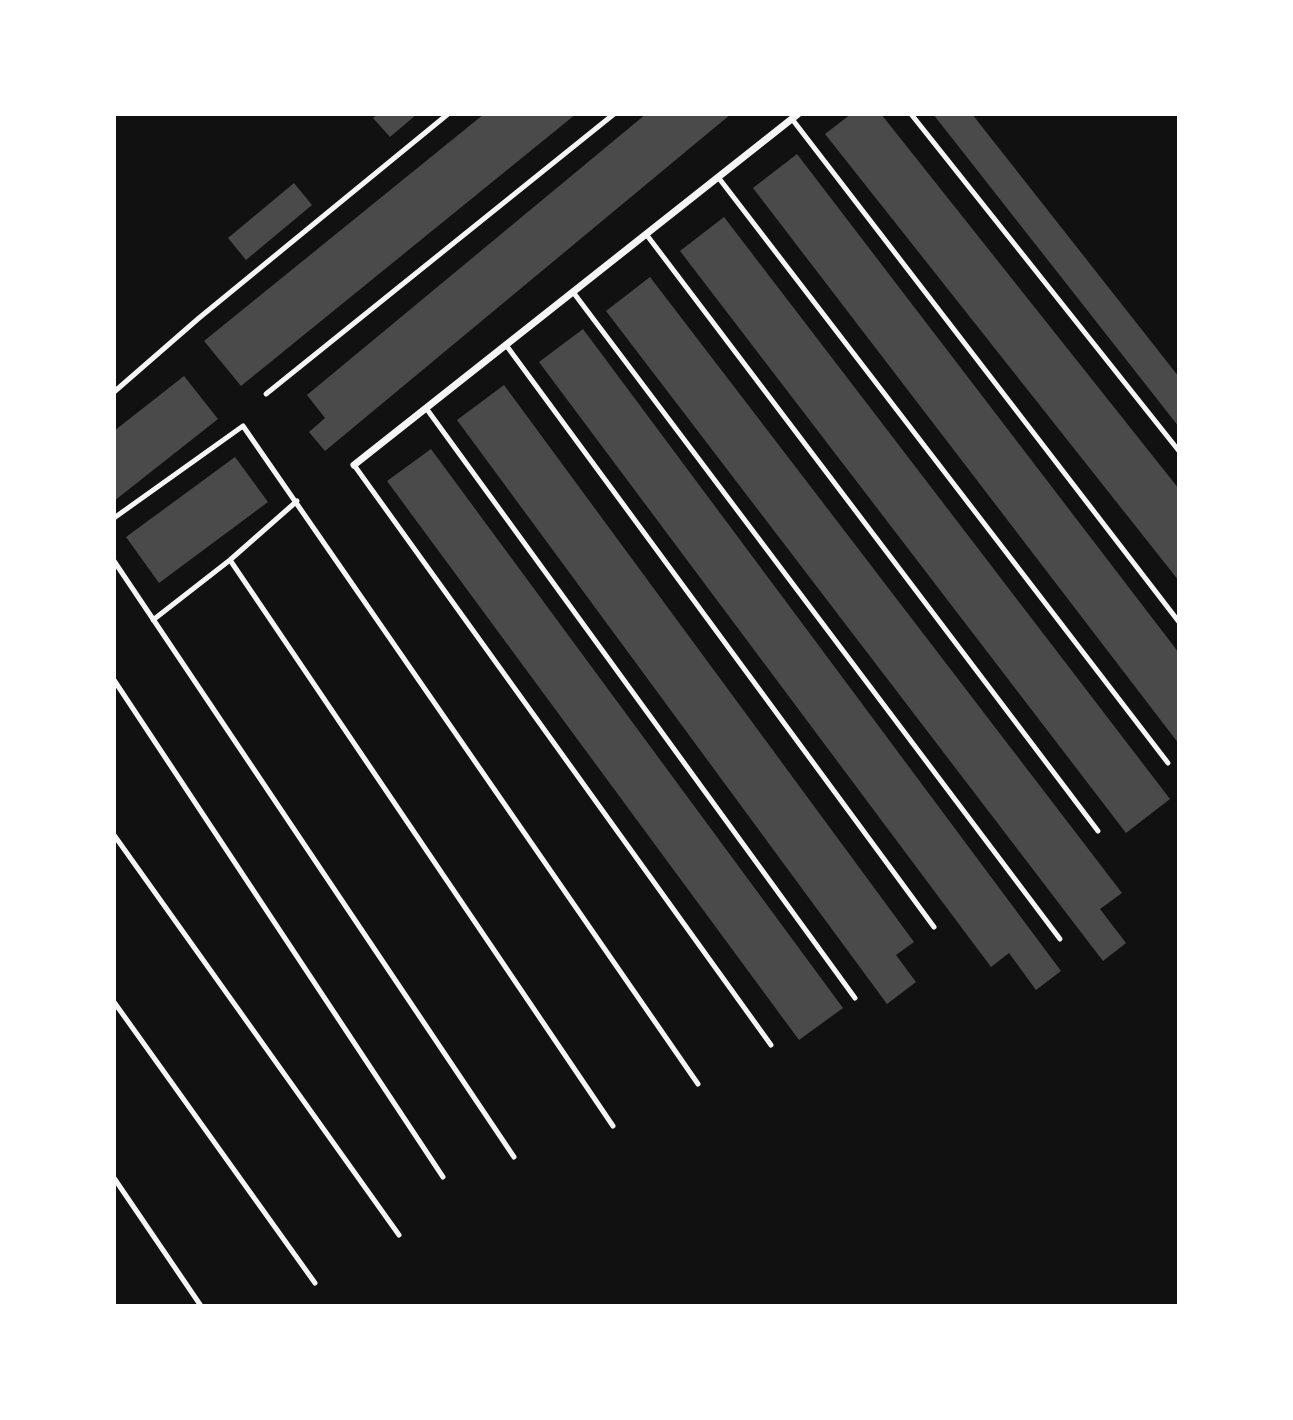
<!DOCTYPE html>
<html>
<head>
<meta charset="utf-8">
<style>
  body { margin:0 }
  #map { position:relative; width:1293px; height:1420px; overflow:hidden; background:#111; font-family:Commissioner,sans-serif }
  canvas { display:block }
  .frame { position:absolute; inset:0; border:116px solid #fff; pointer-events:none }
</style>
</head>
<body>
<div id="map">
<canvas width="1293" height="1420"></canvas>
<div class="frame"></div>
</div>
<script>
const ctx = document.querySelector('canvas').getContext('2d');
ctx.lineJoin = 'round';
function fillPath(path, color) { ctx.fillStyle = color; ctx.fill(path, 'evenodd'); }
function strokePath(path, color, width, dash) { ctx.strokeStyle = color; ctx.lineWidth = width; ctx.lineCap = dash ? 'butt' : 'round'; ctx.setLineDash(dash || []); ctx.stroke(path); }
const building = new Path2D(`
  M378,114H417L390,137L373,118Z
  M484,114H576L241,386L204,341Z
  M646,114H731L325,451L309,432L325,418L307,395Z
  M851,114H881L1179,489V581L825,134Z
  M933,114H972L1179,377V427Z
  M797,154L1179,653V744L753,188Z
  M294,183L312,205L246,260L228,238Z
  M724,217L1170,799L1126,833L680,251Z
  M650,277L1122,893L1100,909L1126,943L1103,961L606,311Z
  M583,329L1061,971L1036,990L1009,953L991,967L539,362Z
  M184,376L218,419L114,501V431Z
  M504,385L914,942L896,955L916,982L887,1004L457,420Z
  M431,449L843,1008L799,1040L387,481Z
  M235,457L268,502L159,583L126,537Z`);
const service = new Path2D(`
  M911,114L1179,451
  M792,119L1179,622
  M718,177L1168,763
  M646,234L1098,831
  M573,292L1060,939
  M506,345L934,927
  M114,392L199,318L448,114
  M266,394L614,114
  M426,408L855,998
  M354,465L771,1045
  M114,518L243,426L698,1084
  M230,560L613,1126
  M114,561L514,1157
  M153,620L230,560L297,501
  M114,680L443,1177
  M114,835L399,1235
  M114,1002L315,1283
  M114,1178L201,1306`);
const minor = new Path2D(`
  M354,465L798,114`);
fillPath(building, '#4a4a4a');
strokePath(service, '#f5f5f5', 5);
strokePath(minor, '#f5f5f5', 7);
</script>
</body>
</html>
